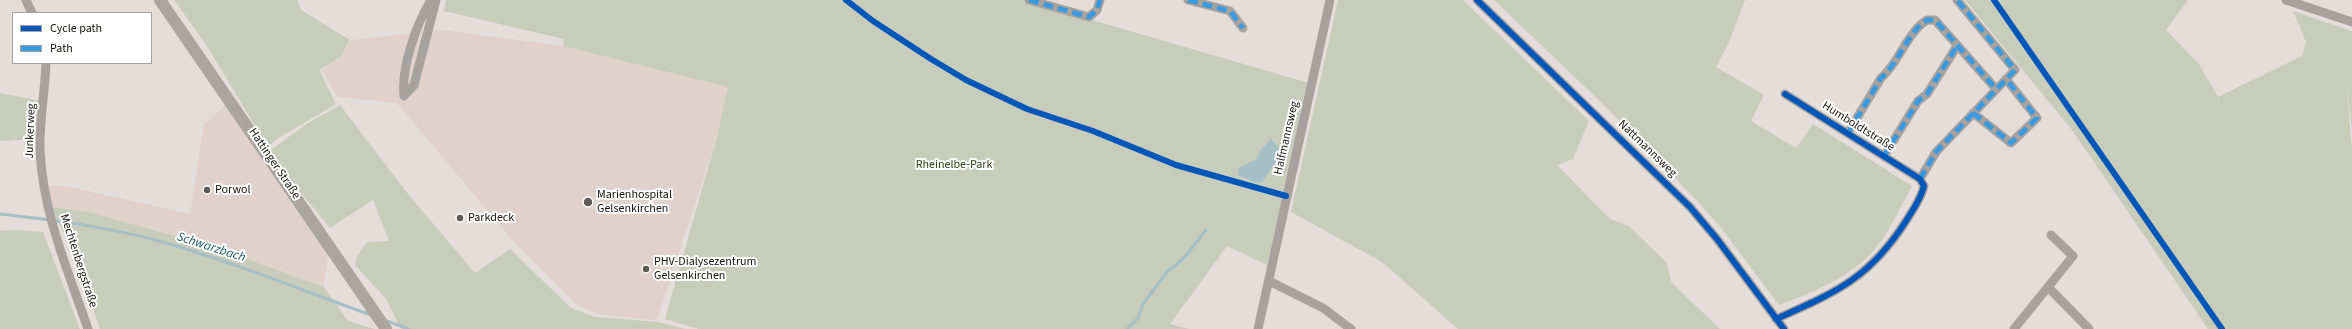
<!DOCTYPE html>
<html>
<head>
<meta charset="utf-8">
<style>
  body { margin:0 }
  #map { position:relative; width:2352px; height:329px; overflow:hidden; background:#e5ddda; font-family:"Source Sans 3",sans-serif }
  canvas { display:block }
  .legend { position:absolute; left:12px; top:12px; width:140px; height:52px; box-sizing:border-box; background:#fff; border:1px solid #a2a19f; margin:0; padding:5px 7px; list-style:none; font-size:12px; color:#171310 }
  .legend li { display:flex; align-items:center; gap:8px; height:20px }
  .legend b { width:20px; border:1px solid #a2a19f }
</style>
</head>
<body>
<div id="map">
<canvas width="2352" height="329"></canvas>
<ul class="legend">
<li><b style="height:5px;background:#0057b8"></b>Cycle path</li>
<li><b style="height:5px;background:#3b9ade"></b>Path</li>
</ul>
</div>
<script>
const ctx = document.querySelector('canvas').getContext('2d');
ctx.lineJoin = 'round';
function fillPath(path, color) { ctx.fillStyle = color; ctx.fill(path, 'evenodd'); }
function strokePath(path, color, width, dash) { ctx.strokeStyle = color; ctx.lineWidth = width; ctx.lineCap = dash ? 'butt' : 'round'; ctx.setLineDash(dash || []); ctx.stroke(path); }
function write(font, color, halo, rows, align = 'center') {
  ctx.font = font + ' "Source Sans 3",sans-serif'; ctx.lineWidth = 4; ctx.setLineDash([]); ctx.textBaseline = 'middle'; ctx.strokeStyle = halo; ctx.fillStyle = color; for (const [text, x, y, turn = 0] of rows) {
    ctx.save(); ctx.translate(x, y); ctx.rotate((+turn || 0) * Math.PI / 180); ctx.textAlign = isNaN(turn) ? turn : align; if (halo) ctx.strokeText(text, 0, 0); ctx.fillText(text, 0, 0); ctx.restore();
  }
}
const built = new Path2D(`
  M442,30L563,46L729,87L717,137L657,320L601,315L577,305L514,242L397,103L338,97L322,70L341,58L351,40Z
  M226,104L328,254L324,287L209,245L84,211L50,207L46,186H65L190,214L204,125Z`);
const green = new Path2D(`
  M174,0H297L301,10L350,40L340,58L319,70L336,104L277,139L268,147L205,43Z
  M446,0H1023L1309,83L1267,265L1227,246L1170,324L1189,329H699L665,319L717,137L728,87L563,46L564,39L444,11Z
  M1338,0H1463L1589,121L1573,159L1557,165L1610,219L1629,226L1667,263L1671,282L1720,329H1458L1382,262L1291,212Z
  M1494,0H1745L1729,42L1716,67L1764,95L1751,121L1796,148L1813,124L1912,186C1901,205 1892,228 1878,245C1854,276 1814,292 1779,305L1722,229L1699,203L1606,107Z
  M1965,0H2188L2166,30L2199,64L2218,97L2302,56L2306,42L2293,11L2352,31V129L2346,79L2352,149V329H2208L2072,130Z
  M0,93L41,101L36,139L0,141Z
  M340,105L408,194L475,273L510,249L571,308L595,317L658,322L685,329H401L386,299L355,265L357,256L367,242L389,241L373,200L330,228L268,152L308,123Z
  M50,207L84,211L209,245L324,287L348,321L375,329H100L72,248Z
  M16,230L43,232L80,329H0V231Z`);
const water = new Path2D(`
  M1271,139L1283,152L1262,182H1255L1238,175V168L1257,159L1260,151Z`);
const stream = new Path2D(`
  M0,214C54,220 107,227 159,241C231,261 301,290 371,315
  M384,320L409,329
  M1127,329L1138,318L1143,304L1167,272L1184,258L1206,230`);
const minor = new Path2D(`
  M26,0L32,13
  M1029,0L1089,17L1097,10L1100,0
  M1188,0L1230,11L1243,28
  M1477,0L1690,207L1717,239L1784,329
  M2286,0L2352,22
  M46,63C45,92 39,122 40,151C43,213 68,271 88,329
  M404,96L414,85L436,0
  M404,96C401,67 416,25 431,0
  M1973,113L2011,143L2037,118L2006,79
  M1848,133L1881,78C1899,63 1908,31 1927,20H1935L1996,89
  M1884,156L1918,101L1927,94L1957,46
  M1920,179L1936,152L2015,70L1957,0
  M1269,281L1323,308L1351,329
  M2048,287L2089,329
  M1776,319C1836,292 1869,279 1906,221C1913,210 1921,199 1924,186L1920,179L1785,94
  M1258,329L1330,0
  M2014,329L2073,256L2051,235`);
const major = new Path2D(`
  M160,0L386,329`);
const quiet = new Path2D(`
  M1029,0L1089,17L1097,10L1100,0
  M1188,0L1230,11L1243,28
  M1973,113L2011,143L2037,118L2006,79
  M1848,133L1881,78C1899,63 1908,31 1927,20H1935L1996,89
  M1884,156L1918,101L1927,94L1957,46
  M1920,179L1936,152L2015,70L1957,0`);
const cycleway = new Path2D(`
  M846,0L873,21L931,59L966,80L1027,109L1093,131L1176,165L1286,196
  M1477,0L1690,207L1717,239L1784,329
  M1994,0L2222,329
  M1776,319C1836,292 1869,279 1906,221C1913,210 1921,199 1924,186L1920,179L1785,94`);
const markers = [
  [207,190,4,"#5f5a57"],
  [588,202,5,"#5f5a57"],
  [460,218,4,"#5f5a57"],
  [646,269,4,"#5f5a57"]
];
const streetNames = [
  ["Humboldtstraße",1858,127,32],
  ["Junkerweg",31,131,-88],
  ["Halfmannsweg",1287,138,-77],
  ["Nattmannsweg",1647,149,44],
  ["Hattinger Straße",274,164,56],
  ["Mechtenbergstraße",78,261,72]
];
const parkNames = [
  ["Rheinelbe-Park",954,165]
];
const poiNames = [
  ["Porwol",215,190],
  ["Marienhospital",597,195],
  ["Gelsenkirchen",597,209],
  ["Parkdeck",468,218],
  ["PHV-Dialysezentrum",654,262],
  ["Gelsenkirchen",654,276]
];
const waterNames = [
  ["Schwarzbach",211,248,18]
];
fillPath(built, '#e0d1ca');
fillPath(green, '#c7ccbb');
fillPath(water, '#a4bfc5');
strokePath(stream, '#a4bfc5', 3);
strokePath(minor, '#a8a29e', 9);
strokePath(major, '#aba5a0', 12);
strokePath(quiet, '#3b9ade', 5, [10, 5]);
strokePath(cycleway, '#0057b8', 6);
for (const [x, y, r, color] of markers) { const dot = new Path2D(); dot.arc(x, y, r, 0, 2 * Math.PI); ctx.fillStyle = color; ctx.fill(dot); strokePath(dot, '#fff', 1.5); }
write('12px', '#171310', '#fff', streetNames);
write('12px', '#2e4313', '#fff', parkNames);
write('12px', '#171310', '#fff', poiNames, 'left');
write('italic 13px', '#19555f', '#fff', waterNames);
</script>
</body>
</html>
